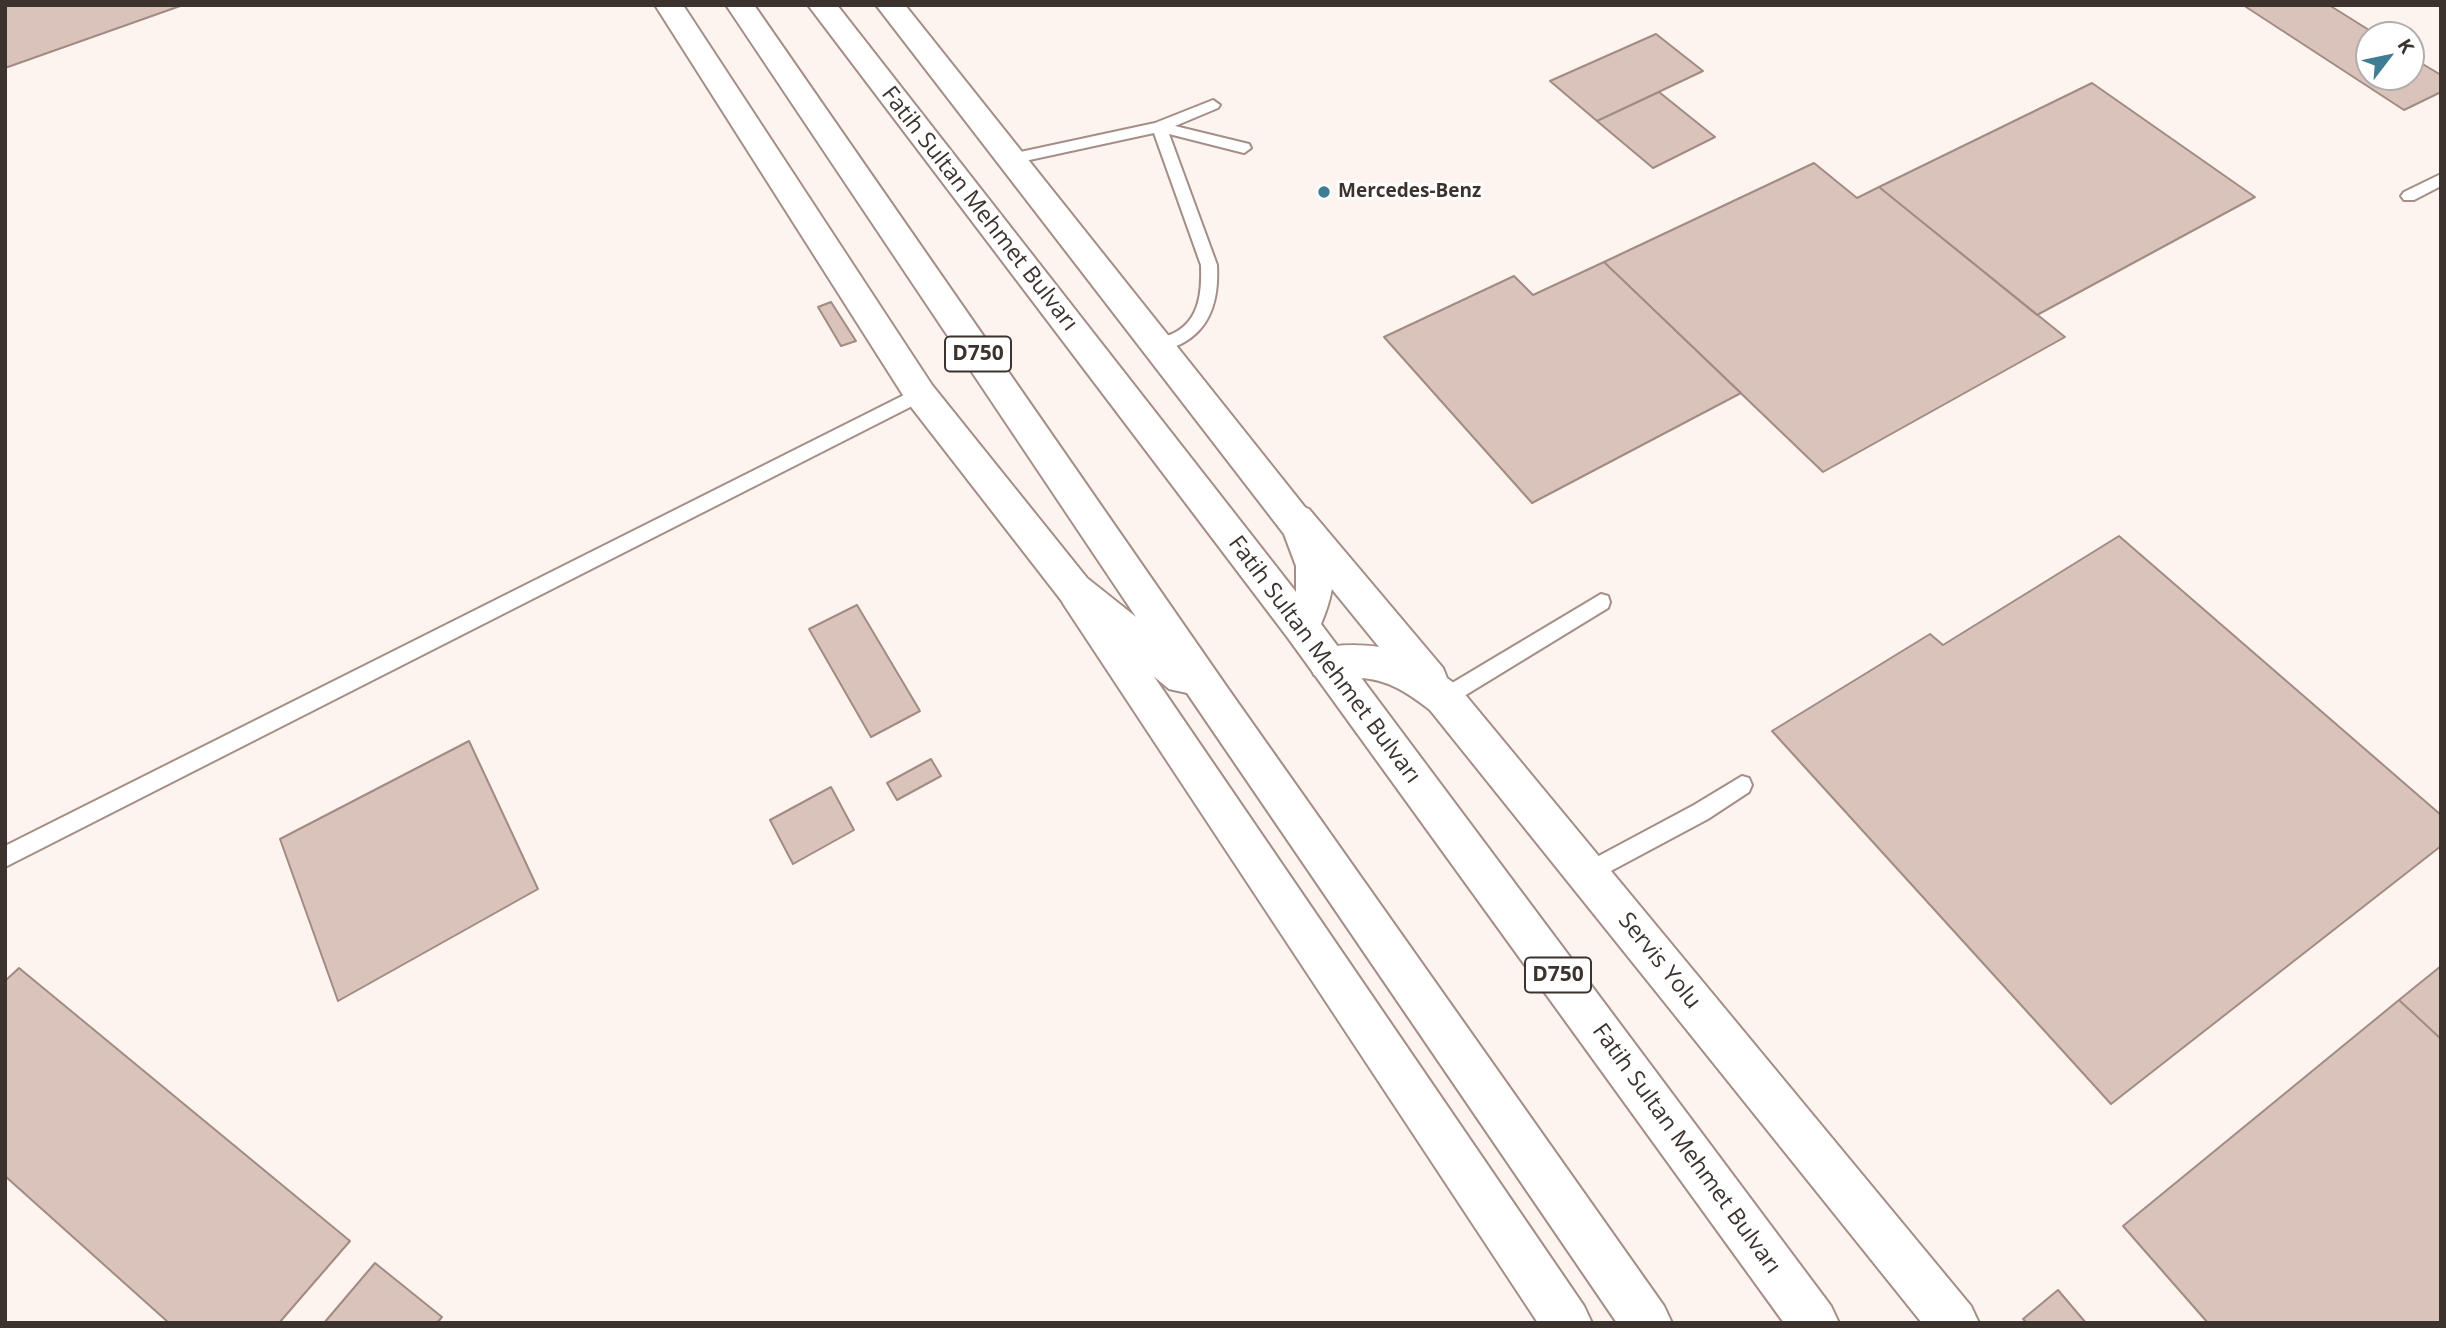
<!DOCTYPE html>
<html>
<head>
<meta charset="utf-8">
<style>
  body { margin:0 }
  #map { position:relative; width:2446px; height:1328px; overflow:hidden; background:#fdf3ef; font-family:"Open Sans",sans-serif }
  canvas { display:block }
  .frame { position:absolute; inset:0; border:7px solid #3c332f; pointer-events:none }
  .north { position:absolute; left:2355px; top:21px; width:70px; height:70px; box-sizing:border-box; background:#fff; border:2px solid #b1adac; border-radius:50%; rotate:58deg; font-size:19px; font-weight:700; line-height:28px; text-align:center; color:#3c332f }
  .north::after { content:''; display:block; margin:auto; width:24px; height:32px; background:#3f7e92; clip-path:polygon(50% 0,100% 100%,50% 72%,0 100%) }
</style>
</head>
<body>
<div id="map">
<canvas width="2446" height="1328"></canvas>
<div class="frame"></div>
<div class="north">K</div>
</div>
<script>
const ctx = document.querySelector('canvas').getContext('2d');
ctx.lineJoin = 'round';
function fillPath(path, color) { ctx.fillStyle = color; ctx.fill(path, 'evenodd'); }
function strokePath(path, color, width, dash) { ctx.strokeStyle = color; ctx.lineWidth = width; ctx.lineCap = dash ? 'butt' : 'round'; ctx.setLineDash(dash || []); ctx.stroke(path); }
function write(font, color, halo, rows, align = 'center') {
  ctx.font = font + ' "Open Sans",sans-serif'; ctx.lineWidth = 6; ctx.setLineDash([]); ctx.textBaseline = 'middle'; ctx.strokeStyle = halo; ctx.fillStyle = color; for (const [text, x, y, turn = 0] of rows) {
    ctx.save(); ctx.translate(x, y); ctx.rotate((+turn || 0) * Math.PI / 180); ctx.textAlign = isNaN(turn) ? turn : align; if (halo) ctx.strokeText(text, 0, 0); ctx.fillText(text, 0, 0); ctx.restore();
  }
}
const building = new Path2D(`
  M5,5H183L5,68Z
  M2243,5H2329L2377,35H2369V77H2411V57L2441,75V92L2404,110Z
  M1656,34L1703,71L1597,121L1550,81Z
  M2092,83L2255,197L2037,315L1879,187Z
  M1659,92L1715,137L1653,168L1597,121Z
  M1814,163L1857,198L1879,187L2065,337L1823,472L1604,262Z
  M1604,262L1741,393L1532,503L1384,337L1514,276L1533,295Z
  M831,302L856,341L841,346L818,307Z
  M2119,536L2441,815V846L2111,1104L1772,731L1930,634L1943,645Z
  M857,605L920,711L871,737L809,629Z
  M469,741L538,889L338,1001L280,839Z
  M931,759L941,776L897,800L887,783Z
  M831,787L854,830L793,864L770,820Z
  M2441,966V1039L2399,1000Z
  M19,968L350,1241L279,1323H169L5,1176V981Z
  M2399,1000L2441,1039V1323H2208L2123,1226Z
  M375,1263L442,1317L437,1323H324Z
  M2058,1290L2086,1323H2027L2023,1319Z`);
const service = new Path2D(`
  M1213,100L1220,105L1218,108L1175,126L1249,144L1251,148L1244,153L1169,134L1217,265C1219,301 1210,333 1174,347C1167,350 1161,353 1153,350L1151,346C1156,338 1166,337 1174,333C1200,320 1202,291 1201,265L1154,133L1011,164L1003,159L1011,154L1155,123Z
  M2441,174V186L2414,200H2404L2401,196L2404,192Z
  M920,387L926,389L929,394L926,399L5,867V846Z
  M1601,594L1608,596L1610,602L1608,608L1451,704L1444,707L1437,704L1434,698L1437,692Z
  M1742,776L1749,778L1752,785L1749,792L1708,819L1594,880L1587,883L1580,880L1577,873L1580,866L1694,805Z`);
const tertiary = new Path2D(`
  M1296,504L1309,509L1443,668L1447,678L1458,686L1971,1306L1979,1323H1922L1430,710C1408,693 1388,679 1359,678C1343,678 1330,680 1314,675L1309,663L1314,651C1335,644 1357,644 1379,647L1283,529L1278,519L1283,509Z
  M1077,578L1090,583L1584,1306L1592,1323H1538L1064,605L1058,594L1064,583Z`);
const trunk = new Path2D(`
  M655,5H683L932,385L1087,578L1136,617L726,5H754L1229,690L1664,1306L1672,1323H1617L1187,693L1169,689L1061,600L908,403Z
  M808,5H837L1296,592V566L1284,534L876,5H905L1312,516C1334,560 1341,577 1321,624L1831,1306L1839,1323H1784L1288,638Z`);
const markers = [
  [1324,192,7,"#3f7e92"]
];
const farPoinames = [
  ["Mercedes-Benz",1338,192]
];
const shields = [
  [978,354,66],
  [1558,975,66]
];
const shieldNames = [
  ["D750",978,354],
  ["D750",1558,975]
];
const streetNames = [
  ["Fatih Sultan Mehmet Bulvarı",979,209,52],
  ["Fatih Sultan Mehmet Bulvarı",1324,660,53],
  ["Servis Yolu",1659,961,51],
  ["Fatih Sultan Mehmet Bulvarı",1686,1149,54]
];
fillPath(building, '#dac3ba');
strokePath(building, '#a18b83', 2);
strokePath(service, '#a48e86', 4);
strokePath(tertiary, '#a48e86', 4);
strokePath(trunk, '#a48e86', 4);
fillPath(service, '#fff');
fillPath(tertiary, '#fff');
fillPath(trunk, '#fff');
for (const [x, y, r, color] of markers) { const dot = new Path2D(); dot.arc(x, y, r, 0, 2 * Math.PI); ctx.fillStyle = color; ctx.fill(dot); strokePath(dot, '#fff', 2.5); }
write('bold 19px', '#3c332f', '#fff', farPoinames, 'left');
for (const [x, y, w] of shields) { const box = new Path2D(); box.roundRect(x - w / 2, y - 17.5, w, 35, 5); ctx.fillStyle = '#fff'; ctx.fill(box); strokePath(box, '#3c332f', 2); }
write('bold 21px', '#3c332f', null, shieldNames);
write('23px', '#3c332f', '#fff', streetNames);
</script>
</body>
</html>
